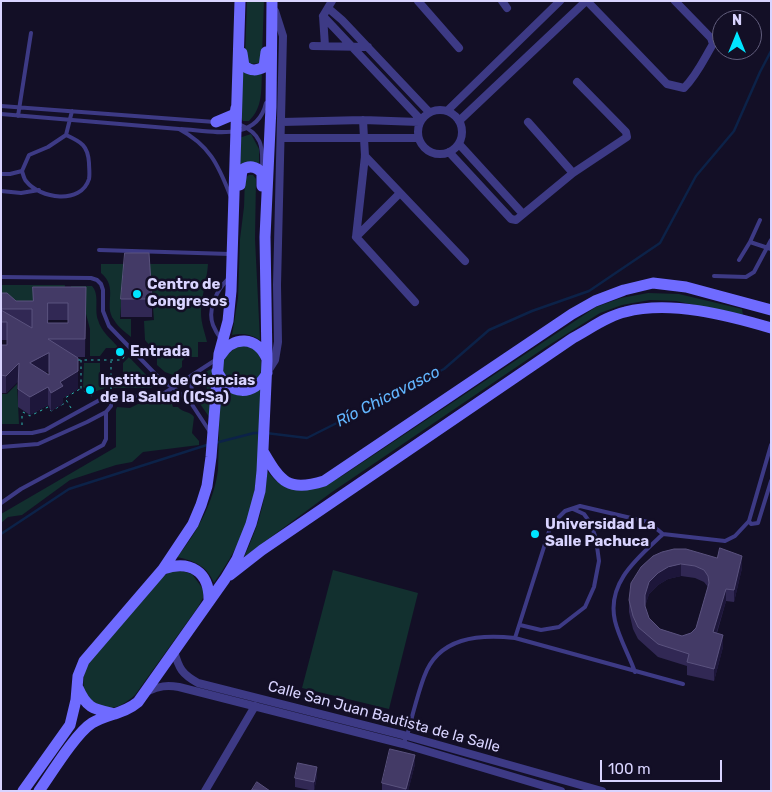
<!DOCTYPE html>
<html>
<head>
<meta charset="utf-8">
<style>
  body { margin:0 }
  #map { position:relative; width:772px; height:792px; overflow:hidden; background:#130f26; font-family:Rubik,sans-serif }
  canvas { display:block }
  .frame { position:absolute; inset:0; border:2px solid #d9d4ff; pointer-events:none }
  .north { position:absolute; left:712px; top:10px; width:50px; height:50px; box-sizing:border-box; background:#130f26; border:1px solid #625e7d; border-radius:50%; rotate:0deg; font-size:14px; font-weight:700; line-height:20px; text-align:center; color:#d9d4ff }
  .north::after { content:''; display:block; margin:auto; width:18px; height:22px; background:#00e5ff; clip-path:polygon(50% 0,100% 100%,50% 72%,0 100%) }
  .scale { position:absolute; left:600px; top:760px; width:122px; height:22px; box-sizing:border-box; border:2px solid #d9d4ff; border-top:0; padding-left:6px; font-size:15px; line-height:18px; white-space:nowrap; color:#d9d4ff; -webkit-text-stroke:4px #130f26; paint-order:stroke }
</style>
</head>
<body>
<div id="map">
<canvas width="772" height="792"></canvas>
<div class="frame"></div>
<div class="north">N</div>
<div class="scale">100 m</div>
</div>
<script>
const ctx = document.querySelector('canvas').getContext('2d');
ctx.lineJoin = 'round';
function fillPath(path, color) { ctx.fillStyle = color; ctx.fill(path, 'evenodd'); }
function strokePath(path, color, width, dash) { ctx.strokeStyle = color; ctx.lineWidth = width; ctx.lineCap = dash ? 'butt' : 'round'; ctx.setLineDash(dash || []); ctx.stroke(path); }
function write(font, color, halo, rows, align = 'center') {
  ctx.font = font + ' Rubik,sans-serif'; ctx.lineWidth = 5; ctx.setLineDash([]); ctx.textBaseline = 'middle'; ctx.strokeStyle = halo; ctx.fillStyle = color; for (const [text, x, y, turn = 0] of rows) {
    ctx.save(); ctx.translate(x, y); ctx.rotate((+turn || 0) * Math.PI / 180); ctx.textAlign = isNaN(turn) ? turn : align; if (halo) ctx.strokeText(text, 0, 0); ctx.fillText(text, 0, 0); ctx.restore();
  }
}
const green = new Path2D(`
  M247,1H264L262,56L259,63L250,64L245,57Z
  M240,69L262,73C261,91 263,107 249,121H243L241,118Z
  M251,134L259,149V163L246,162L238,165L239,138Z
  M249,175H253L256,179L255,239L260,340C251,334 242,333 232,335L238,298L240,239L244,207L245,178Z
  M101,264H208C207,281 201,297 201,313C201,323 205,333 207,342H198V357H186L182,361V367L173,375L165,372L157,365V354L145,340L144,321L154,320L150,271L124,270L120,319H131V337C125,332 118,327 114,320C103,305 119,288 101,273Z
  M1,285H65L64,304L1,309Z
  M71,286H92C100,295 94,309 98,320C101,331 110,338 117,346V348H106L100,356H90V329L86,314V304H71Z
  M648,293L679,294L742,309L743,315L676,301L650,300L622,305L600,313L546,347L332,492L244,557C257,529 266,502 267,471C291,501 313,490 342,476L596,307L621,298Z
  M239,345C244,346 250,346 254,349C264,358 265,375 253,382C242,389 224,383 222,369C222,366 223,361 223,358Z
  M129,357L153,382L154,385L151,388H113V376H123V363Z
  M84,363H100V376H108V387L91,393L83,387Z
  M215,367L212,421L198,401V398L205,395L207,389L205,383L198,380V376Z
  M17,384L19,424H1V394H7Z
  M220,386C238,399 243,396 262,388C259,435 261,488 243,533C235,551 225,567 214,583C207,566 195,561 177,557C197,533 214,501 218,470Z
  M138,404H172L173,407H178C183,413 190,411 194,417L192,433L199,441V445L143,452L132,462L116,465L70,480L22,515L8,517L1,523V514L116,447V410L117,407L130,408Z
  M333,570L418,593L389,709L302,688Z
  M182,571L192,574L203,589V598L198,607L135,695C125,704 114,711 100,707C81,702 81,680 87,665C90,656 100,648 106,641C124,620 141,599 159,579L170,572Z`);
const stream = new Path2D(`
  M266,433L307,438L444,369L489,330L532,311L589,291L660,243L696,176L734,131L760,72L771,51
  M215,443L254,433H261
  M1,534L69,489L210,444`);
const path = new Path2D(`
  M78,360H122L126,354
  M81,360V389L92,396
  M111,389V361
  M71,408L65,398L80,389
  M22,425V414L23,412L30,416L48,407L51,411L67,402`);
const lane = new Path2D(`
  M1,106L215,122
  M1,114L179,129C209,145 218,164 230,195
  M18,116L31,33
  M239,124C262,134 263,146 262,168
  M181,129C211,131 257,143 266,103
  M22,171C23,174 24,179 26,181C40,199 81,205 89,179C90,174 89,168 89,163C88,145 81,142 66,135
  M1,174H10L22,171L29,155L48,147L66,135L72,111
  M1,191L21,193L39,190
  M750,242L771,249
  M99,250L230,254
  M739,260L750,242L760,220
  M714,276L746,277L754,272L771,240
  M1,277L91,278L97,280L101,284L103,290V311L109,326L162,381L174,388L191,403L210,432
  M221,339C218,335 215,330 213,325C207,309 217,290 228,279
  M191,403L192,375
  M1,433H32L45,430L105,397L153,396L163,394L217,359
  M1,447L38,444L87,422L106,412L111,406V396
  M1,503L21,489L103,445L106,439V412
  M749,521L751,524L758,523L771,481
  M520,625L541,630L559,627L585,607L594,587L599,561L596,539L591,524L584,514L573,509
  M515,638L551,525L565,511L580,506L648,522L663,534L725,541L735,536L749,521L771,445
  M635,672C629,655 619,638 615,621C606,582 639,557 663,534
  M403,744L407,736C412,717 417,696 424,677C438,637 479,634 515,638L683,684`);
const street = new Path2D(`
  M418,1L459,48
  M502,1L507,8
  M587,1L667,84L684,88C697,75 704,59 713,44L711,38L675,1
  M328,8L342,20L429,112
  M323,16L421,120
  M313,46L368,47
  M325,46L323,16L332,1
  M418 132a22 22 0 1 1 44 0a22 22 0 1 1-44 0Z
  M447,111L560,1
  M363,120L365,156L356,237L415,302
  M459,121L586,1
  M282,122L363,120L419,122
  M528,122L573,173
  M281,138H418
  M459,144L523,214
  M449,152L511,219L516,220L573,173L627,137L626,132L577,82
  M365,156L465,261
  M356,237L400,193
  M268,371L275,360L278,342L277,285L283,36L275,11
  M174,651C179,669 182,674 198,683L407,736L602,791
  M148,691C159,686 167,685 179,687L403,744L561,791
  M205,791L255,706`);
const secondary = new Path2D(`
  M242,53L244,66C251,71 256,71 264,67L266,52
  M216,122L235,114L236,108
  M240,185L242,170C249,165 256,166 262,173V186
  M220,356C233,335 257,336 267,359
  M217,371C229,396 254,397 267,373
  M264,453C281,482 288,492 324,481L572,314L595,301L624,290L653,283L686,287L771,310
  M163,569C190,560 210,571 209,602
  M230,575L262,550L573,338C590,329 607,316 625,312C670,300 727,315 771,328
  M78,688C87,709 94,709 115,714
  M23,791L70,725L76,700L78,676L84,661L163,569L193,524L201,505L207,486L211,457L219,354L228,321L231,291L240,1
  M39,791C51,774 76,733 92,723C107,714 124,714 138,702L225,579L237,559L251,524L260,491L262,471L267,361L265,237L271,107L272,1`);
const wall = new Path2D(`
  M86,287L85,357H76L78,376V389L63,398V404L51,411L48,405L30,415L18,407V381L6,393H1V345H7V340H1V293L16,301H33ZM48,320H68V323H48ZM49,371V375L45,373Z
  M121,299H152V317H121Z
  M717,558L742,568L734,602L726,601L717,633L723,647L714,681L687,675V666L658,657L638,639L633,629L629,612V600L641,567ZM681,576L695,578L704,582L708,587L696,628L691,633L682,636L660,629L649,618L645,606L649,594L658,585L668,579Z
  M415,764L408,791H382V783Z
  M317,776L314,791L295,787V778Z`);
const shadedWall = new Path2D(`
  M49,353V371L30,381V363Z
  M78,358V389L63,398V404L51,411V393Z
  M19,363V381L6,393V376Z
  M48,387V405L30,415V397Z
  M742,556V568L734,602V590Z
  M681,564V576L668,579L658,585L649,594L645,607V595L649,582L658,573L668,567Z
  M726,589V601L713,644V632Z
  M723,635V647L714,681V669Z
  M415,755V764L408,791H406Z
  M317,767V776L314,791V782Z`);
const building = new Path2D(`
  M125,253H149L152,299H121Z
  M33,287H86L85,339H48L78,358V371L60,382L63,386L51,393L48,387L30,397L18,389L19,363L6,376L1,375V345H7V322H1V310L32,328V309H1V293H7L16,301H33ZM48,303H68V323H48ZM49,353V375L30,363Z
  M720,548L742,556L734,590L726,589L713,632L723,635L714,669L687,662L689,654L658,644L638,627L633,616L629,600L631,583L641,567L653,556L662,552L674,549H686L717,558ZM681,564L695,566L704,570L708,576L709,583L696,628L691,633L682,636L660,629L649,618L645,606V595L649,582L658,573L668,567Z
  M390,749L415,755L406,789L382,783Z
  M298,763L317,767L314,782L295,778Z
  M257,782L270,791L252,790Z`);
const markers = [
  [137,294,5,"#00e5ff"],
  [120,352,5,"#00e5ff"],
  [90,390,5,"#00e5ff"],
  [535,534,5,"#00e5ff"]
];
const poiNames = [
  ["Centro de",147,285],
  ["Congresos",147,302],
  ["Entrada",130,352],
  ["Instituto de Ciencias",100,381],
  ["de la Salud (ICSa)",100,398],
  ["Universidad La",545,525],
  ["Salle Pachuca",545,542]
];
const streetNames = [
  ["Calle San Juan Bautista de la Salle",384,717,15]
];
const waterNames = [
  ["Río Chicavasco",388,397,-27]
];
fillPath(green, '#12302f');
strokePath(stream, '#0c2248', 2.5);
strokePath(path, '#2fb8b0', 1, [2.5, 4]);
strokePath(lane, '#3d3a85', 4);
strokePath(street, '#3d3a85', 8);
strokePath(secondary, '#6f6bff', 11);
fillPath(wall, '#312854');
fillPath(shadedWall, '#1d163a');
fillPath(building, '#433a66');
strokePath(building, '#5a527e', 1);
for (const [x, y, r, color] of markers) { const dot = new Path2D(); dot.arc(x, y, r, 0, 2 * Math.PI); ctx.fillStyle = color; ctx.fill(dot); strokePath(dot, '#130f26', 2); }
write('bold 15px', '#d9d4ff', '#130f26', poiNames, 'left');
write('15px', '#d9d4ff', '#130f26', streetNames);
write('italic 16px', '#62b6ff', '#130f26', waterNames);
</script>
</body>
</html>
